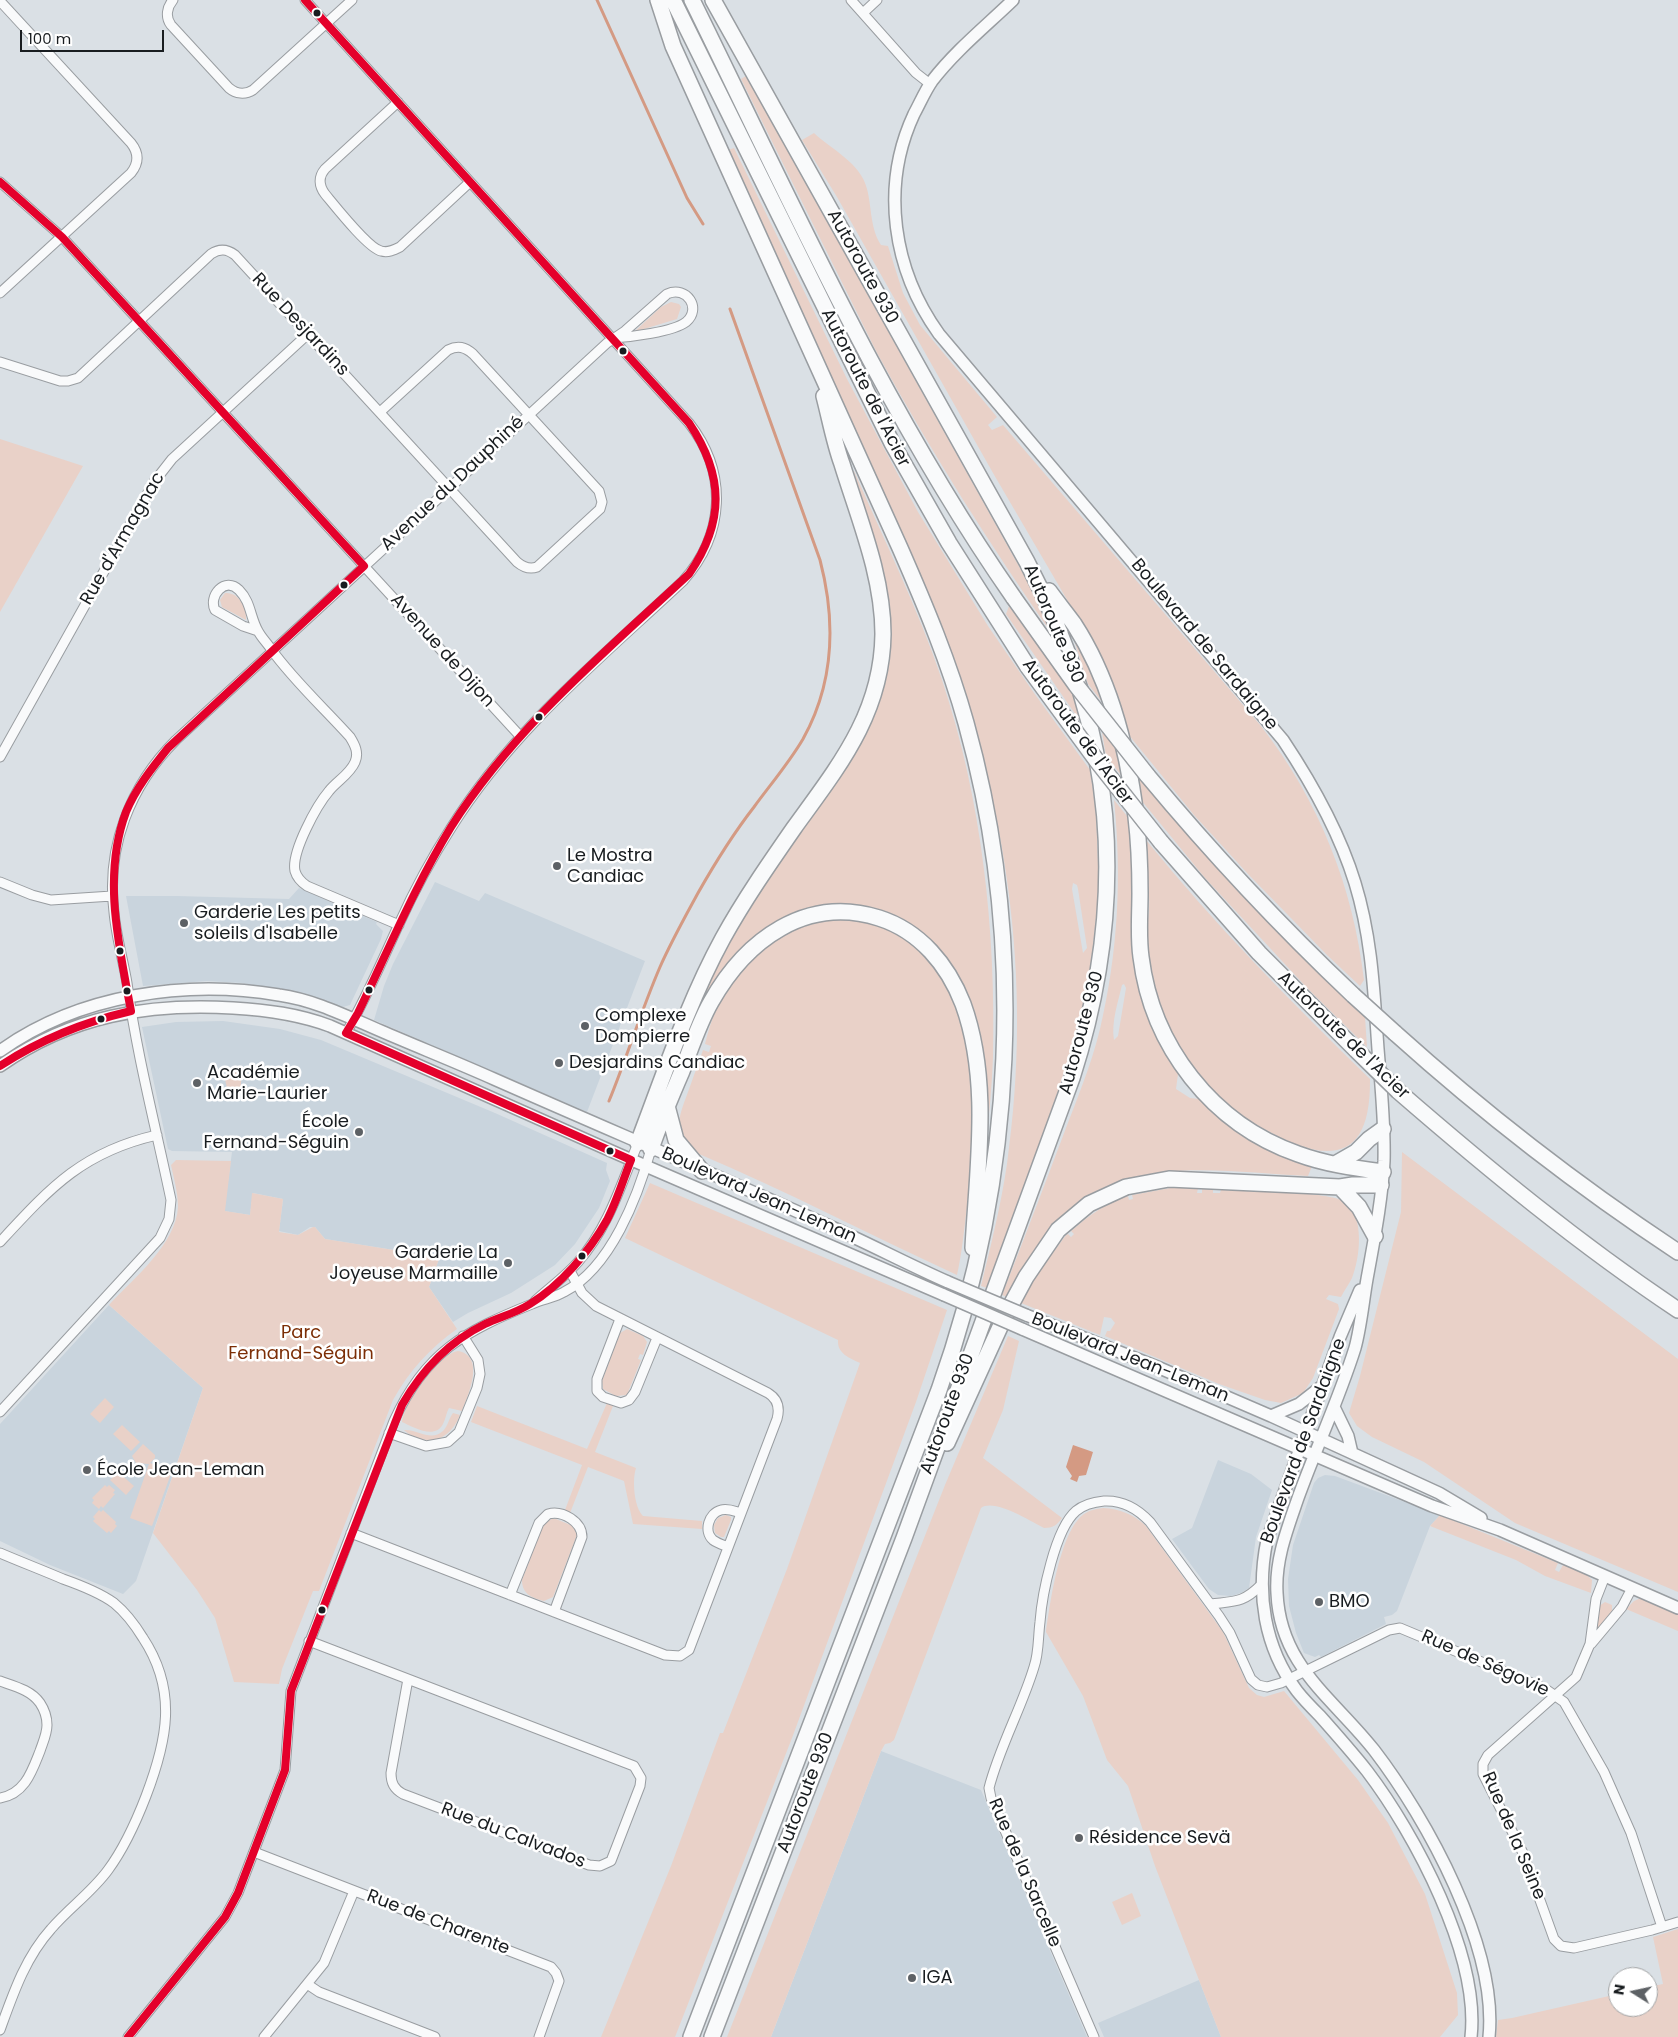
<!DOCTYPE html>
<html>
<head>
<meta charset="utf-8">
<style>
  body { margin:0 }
  #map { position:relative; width:1678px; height:2037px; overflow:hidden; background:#dae0e5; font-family:Poppins,sans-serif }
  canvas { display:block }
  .north { position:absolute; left:1608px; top:1967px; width:50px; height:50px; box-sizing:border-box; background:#fff; border:1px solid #a3a5a6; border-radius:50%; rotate:280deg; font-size:14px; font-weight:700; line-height:20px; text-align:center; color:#191d20 }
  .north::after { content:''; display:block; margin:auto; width:18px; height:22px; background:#5d6165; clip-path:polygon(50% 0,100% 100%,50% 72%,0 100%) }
  .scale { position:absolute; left:20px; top:30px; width:144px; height:22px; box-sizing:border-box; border:2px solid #191d20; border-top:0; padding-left:6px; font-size:15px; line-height:18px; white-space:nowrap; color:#191d20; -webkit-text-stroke:4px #fff; paint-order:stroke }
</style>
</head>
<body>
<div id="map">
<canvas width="1678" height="2037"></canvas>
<div class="north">N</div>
<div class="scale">100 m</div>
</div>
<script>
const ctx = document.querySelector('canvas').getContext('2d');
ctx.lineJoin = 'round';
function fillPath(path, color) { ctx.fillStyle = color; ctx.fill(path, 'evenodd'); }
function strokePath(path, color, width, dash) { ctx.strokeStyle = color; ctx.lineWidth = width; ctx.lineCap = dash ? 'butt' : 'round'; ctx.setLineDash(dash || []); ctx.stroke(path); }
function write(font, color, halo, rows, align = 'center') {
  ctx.font = font + ' Poppins,sans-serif'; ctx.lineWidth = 5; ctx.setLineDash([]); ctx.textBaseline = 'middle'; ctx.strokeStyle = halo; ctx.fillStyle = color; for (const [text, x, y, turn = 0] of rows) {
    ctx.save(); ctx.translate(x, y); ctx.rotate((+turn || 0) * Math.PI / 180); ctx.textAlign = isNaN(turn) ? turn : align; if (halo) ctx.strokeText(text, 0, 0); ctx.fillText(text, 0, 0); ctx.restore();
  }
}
const built = new Path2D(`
  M435,882L479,901L485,893L645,961L587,1112L374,1020L384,986L393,964Z
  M299,888L377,922L376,924L383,931L381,939L350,1005L343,1007L294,992L242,983L207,981L143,986L126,896H177L289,899Z
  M223,1021L280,1029L321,1040L495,1113L607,1163L606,1170L610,1181L599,1208L575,1244L555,1265L511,1293L468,1313L453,1322L429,1287L439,1259L431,1256L325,1239L315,1227H310L298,1235L279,1231L283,1199L253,1193L250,1215L224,1211L232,1152L172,1151L168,1149L142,1027L176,1022Z
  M109,1305L203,1388L136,1581L123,1594L50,1565L0,1541V1424Z
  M1218,1460L1251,1474L1272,1490L1256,1537L1249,1588L1241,1593L1231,1596L1218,1595L1209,1589L1172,1539L1192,1528Z
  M1325,1475L1335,1476L1440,1515L1430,1526L1397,1611L1392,1615L1384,1617L1386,1624L1321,1657L1319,1655L1315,1657L1304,1653L1296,1633L1289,1606L1288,1579L1293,1545L1314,1483L1318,1478Z
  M881,1751L981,1790L1087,2037H771Z
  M1199,1980L1221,2037H1104L1098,2023Z`);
const green = new Path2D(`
  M746,76L1026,579L1054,637C990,545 931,452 877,353L741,79Z
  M814,133C832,150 861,163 867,189C872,208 870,228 881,245L888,246L903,293L920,325L997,417L988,425L992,430L1003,425L1261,726C1319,801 1353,886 1364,980L1360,986L1327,955L1248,874L1194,815L1128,734L1119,698L1097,651L993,473L837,197L802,140Z
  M734,148L847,379L918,512L988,626L1034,693L1090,770L1096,811L1099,891L1089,980L1076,1036L1053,1106L987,1288L981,1286C991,1245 1001,1205 1007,1164C1034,976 1006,800 940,623L728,150ZM1073,883L1077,885L1078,889L1087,948L1083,953L1072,889Z
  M671,302L679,304L681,307L677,319L634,332L661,307Z
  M0,439L83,466L0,612Z
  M854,471C884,540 918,608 942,680C982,800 996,931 993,1057C992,1086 989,1115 986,1144L955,973L944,956L917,930L804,911L787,917L769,928L686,1048L681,1046L705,986L750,902L851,759L873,718L879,700L887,659L850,473Z
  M225,593C239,592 247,608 246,620L222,607L220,600Z
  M1009,606L1075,696L1080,721L1006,614Z
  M1073,637L1098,684L1109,711L1088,684Z
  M1102,732L1119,752L1124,779L1106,756Z
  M1137,776C1209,860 1284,942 1365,1017L1367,1047L1308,989L1205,878L1141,800Z
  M1114,800L1131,821L1136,970L1142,999L1152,1027L1178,1074L1176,1089L1190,1098L1199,1099L1214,1114L1253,1142L1279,1154L1312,1166L1308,1176C1220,1172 1118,1151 1053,1226C1034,1248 1021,1272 1009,1298L1002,1295C1023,1242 1043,1189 1063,1136C1076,1101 1091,1066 1100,1029C1118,953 1122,877 1114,800ZM1124,984L1126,988L1118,1036L1114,1040C1111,1023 1118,1002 1122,985Z
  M1146,840C1215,925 1292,1003 1370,1079C1371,1164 1327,1164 1264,1129C1246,1119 1227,1108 1212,1092C1200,1080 1188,1064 1179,1050C1175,1044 1173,1036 1170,1030C1156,999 1149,972 1147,938C1147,924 1150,910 1149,896C1148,877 1147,858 1146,840Z
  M843,918C877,922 899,931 924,954C928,959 934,963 937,968C981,1037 976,1129 967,1207C964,1230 962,1253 957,1275C870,1235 787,1191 699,1154C671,1134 678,1119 688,1092C693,1078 698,1064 703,1050L709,1052L711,1046L705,1044C708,1031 712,1019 717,1007C733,975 767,938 801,925C815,920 829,919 843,918Z
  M242,1071L240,1095L229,1097L224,1075Z
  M1402,1152L1678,1359V1592L1515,1523L1424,1462L1372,1437L1357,1426L1349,1413L1360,1376L1401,1212Z
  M176,1160L231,1161L225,1211L250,1215L252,1193L283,1199L279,1232L298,1235L313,1227H315L325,1239L431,1256L439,1259L429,1287L457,1329C430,1348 409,1371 393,1400L319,1591H313L282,1669L279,1684L234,1682L215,1618L197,1590L153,1533L203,1388L109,1305C134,1278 176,1244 178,1207C178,1193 174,1179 171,1165Z
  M650,1183L947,1310L916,1402L792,1738L675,2037H601L671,1866L720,1733H723L787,1569L860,1363C850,1358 837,1354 838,1340L625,1238Z
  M1170,1188H1198L1197,1193H1202V1188L1213,1189V1193H1220L1221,1190C1245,1191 1329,1191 1345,1202C1365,1217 1360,1258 1352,1278C1349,1284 1344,1291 1341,1297L1329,1295L1326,1299L1338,1304L1339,1309L1313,1378L1303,1393L1281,1403L1265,1400L1219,1384L1105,1336L1107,1331H1110L1115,1323L1111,1318L1104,1317L1100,1335L1021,1303L1036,1276L1066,1235L1068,1234L1071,1237L1074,1234L1071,1231C1088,1216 1107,1202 1128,1196L1129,1200L1133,1199L1132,1195Z
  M627,1329L643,1336L647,1342L643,1355L640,1354L638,1359L641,1360L627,1395L616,1396L603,1389L602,1381L620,1333Z
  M1008,1336L1019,1341L1003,1410L983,1458L1062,1518C1057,1525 1053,1528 1044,1528C1030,1521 994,1498 981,1508L894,1740L890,1743L885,1744L881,1751L771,2037H727L945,1485Z
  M458,1351C486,1356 468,1396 462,1411L449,1408C446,1413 446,1418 443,1424C435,1440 413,1427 402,1422C405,1403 438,1354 458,1351Z
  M105,1398L114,1407L100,1423L90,1414Z
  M607,1403L613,1406L595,1452L636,1468C632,1480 634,1507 643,1516L702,1521V1529L633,1524L624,1481L588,1467L570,1513L565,1510L582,1465L471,1422L477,1406L587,1449Z
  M453,1413L460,1415C453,1433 438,1445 418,1438C413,1436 408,1434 404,1430C417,1429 431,1442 443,1431C448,1426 449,1418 453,1413Z
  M122,1425L140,1442L131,1451L113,1434Z
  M143,1444L155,1455V1458L150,1463L172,1471L152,1526L130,1518L149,1464L136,1463L132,1456Z
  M118,1472L134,1486L126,1495L110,1480Z
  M105,1485L107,1487L109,1485L115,1490L113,1493L115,1494L103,1508L101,1506L99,1509L92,1503L94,1500L92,1498Z
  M1103,1508C1120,1509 1133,1514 1146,1526L1223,1632L1249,1688L1257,1695L1264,1697L1284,1691L1358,1780L1388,1823L1425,1894L1457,1993L1458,2015L1440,2037H1221L1155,1866L1128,1786L1107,1760L1083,1696L1046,1632C1050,1603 1060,1531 1084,1514C1090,1510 1096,1509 1103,1508Z
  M99,1510L101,1512L103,1510L116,1522L115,1524L117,1526L111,1533L109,1531L107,1533L93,1521L95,1519L93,1517Z
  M726,1515L731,1517V1520L724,1537H721L715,1533L714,1525L718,1518Z
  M1440,1515L1558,1563L1555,1570L1559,1572L1563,1565L1585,1573L1592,1580L1591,1593L1545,1576L1516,1560L1430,1526Z
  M552,1519H556L573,1526L577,1535L555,1592L553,1597L544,1601C532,1598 522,1594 522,1580L542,1528L547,1521Z
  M1641,1598L1678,1615V1631L1626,1609L1634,1601Z
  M1605,1602L1612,1605V1611L1598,1628L1596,1627L1599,1606Z
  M1132,1893L1141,1916L1122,1925L1112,1902Z
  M1678,1929V2037H1496L1498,2020L1512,2018L1618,1994V2007H1648V1987L1663,1984L1653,1937Z`);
const water = new Path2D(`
  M1073,1445L1093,1452L1086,1475L1079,1476L1077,1482L1070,1479L1072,1476L1066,1467Z`);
const stream = new Path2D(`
  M597,0L687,198L703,224
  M609,1101C627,1057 641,1011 660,967C671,942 685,917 698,893C715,863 733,834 754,807C770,785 789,763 803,739C834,683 836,621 820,560L730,309`);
const street = new Path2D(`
  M173,0C167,7 165,17 171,25L229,88C236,94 245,95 253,90L352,0
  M305,0L689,423C728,473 725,534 683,581C600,659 512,730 451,828C431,859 414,891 399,924C382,961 366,999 346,1033
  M851,0L916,73L930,84
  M0,1L131,143C139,153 139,163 131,173L0,293
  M863,13L877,0
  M398,102L325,169C318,177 319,186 325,194C335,206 368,248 381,251C388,253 394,250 400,247L470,182
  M0,182L62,237L520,736
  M0,362L60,381H68L78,378L211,254C220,248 227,249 235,255L517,562C523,567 529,570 537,567L600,509L602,502L599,491L473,354C465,347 458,345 448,350L380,412
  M258,631L243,626L215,610C208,596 225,576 239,590C251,602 250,617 258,631C261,637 267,643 271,649C294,681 324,708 350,737C355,745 359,753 355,762C350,774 337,781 329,791C317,805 291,852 295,871C297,878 301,882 307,886L399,925
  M0,757L154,482L172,459L308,334
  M0,882L32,895L51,900L112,896
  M0,1242C50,1188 82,1152 157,1135
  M535,1301C549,1288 565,1277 578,1262C608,1228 621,1185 638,1143
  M620,1319L597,1379V1391L603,1397L621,1403L629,1400L635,1392L657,1338
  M0,1412L160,1238L169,1219L171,1200C156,1128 137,1056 127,983C123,959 116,936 114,912C106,847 130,786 176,740L607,343L625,331L667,294C687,285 702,309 686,322C673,332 630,337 613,338
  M389,1433L426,1446L448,1442L459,1432L477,1388L480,1374L478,1360L463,1336
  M351,1533L665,1655L680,1656L689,1650L777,1419C780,1408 778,1399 768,1393L596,1306L582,1293L570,1271
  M728,1547C723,1545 717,1543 713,1540C703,1531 709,1513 721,1510C728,1508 734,1511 741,1513
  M0,1553C21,1562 42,1570 63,1579C80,1585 99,1592 114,1603C125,1612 135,1625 143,1638C178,1691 167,1741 146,1796C136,1822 125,1847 108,1870C92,1892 69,1908 51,1929C25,1958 13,1994 0,2030
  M1605,1576L1596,1599L1590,1644L1576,1677L1488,1755L1483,1764V1774L1523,1853L1554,1939L1561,1946L1574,1948L1652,1930L1678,1922
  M510,1595L539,1523L548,1514C563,1510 582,1522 582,1537L554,1612
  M1211,1604C1235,1601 1243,1603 1261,1585
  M309,1641L634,1766L641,1778L640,1786L611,1861L600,1866L589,1865L403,1794C394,1789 391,1783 391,1773L408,1679
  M1591,1644L1622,1607L1632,1588
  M0,1681C14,1686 31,1690 40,1703C44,1709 47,1717 47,1725C47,1734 43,1742 40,1751C32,1771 25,1794 0,1798
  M254,1852L551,1967L556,1973L559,1981L539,2037
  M307,1984L319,1992L435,2037
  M128,2037L225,1917L238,1893L285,1770L291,1691L394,1421C425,1352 465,1331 532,1304C542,1299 554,1298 564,1292C611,1268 638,1196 651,1149
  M264,2037L324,1963L354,1891
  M1094,2037L991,1798L989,1788C999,1748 1022,1707 1034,1667C1039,1653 1038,1637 1040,1622C1042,1595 1055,1529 1076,1511C1083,1505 1094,1502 1104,1501C1123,1500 1138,1509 1150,1522L1219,1616L1230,1633L1251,1679L1258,1685L1267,1687L1281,1683L1389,1630L1400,1628L1544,1688L1564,1702L1604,1772L1631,1833L1662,1927`);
const secondary = new Path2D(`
  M1013,0C986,26 955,51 932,81C925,91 920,103 914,114C880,187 893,270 939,334L1283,740C1313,785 1339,831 1355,883C1372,938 1374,993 1378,1049C1381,1086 1385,1124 1384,1161C1382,1201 1374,1240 1367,1279C1363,1302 1361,1326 1355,1348C1339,1399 1316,1448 1298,1498C1287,1530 1275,1560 1277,1593C1280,1666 1333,1698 1374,1750C1427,1819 1498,1948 1489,2037
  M0,1051C78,995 185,979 279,995C315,1000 348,1017 381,1031C418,1047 456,1062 494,1079C605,1128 716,1175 827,1225C868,1243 907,1264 948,1282
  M0,1066C71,1016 147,1003 233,1008C267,1010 298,1014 330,1026L618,1154L944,1295
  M1360,1290L1340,1337L1267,1540C1256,1593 1264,1647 1297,1691C1304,1700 1312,1708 1320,1716C1336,1734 1352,1752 1367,1771C1415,1834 1480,1956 1471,2037
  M1026,1315L1155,1366L1271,1416L1439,1493L1481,1518
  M1022,1329L1432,1506L1500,1530L1678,1608
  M1334,1407L1348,1436L1352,1453
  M1271,1416L1299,1404L1322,1386`);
const highway = new Path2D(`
  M658,0L673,46L900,548C925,605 949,662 966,723C1027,942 1015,1177 939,1390L691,2037
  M673,0L892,443L949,543L1028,667
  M692,0C792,203 884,412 1014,598
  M1049,591C1057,602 1066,613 1074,624C1111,681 1128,751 1136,817C1139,842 1140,868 1140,893C1140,915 1138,936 1141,957C1152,1046 1212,1124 1298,1154C1325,1164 1354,1168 1383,1172
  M1147,775C1211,852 1280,926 1353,995
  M1161,842L1259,953L1356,1050
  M1395,1033C1484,1113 1578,1186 1678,1252
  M1398,1091C1488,1169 1579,1244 1678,1310
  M667,1106L676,1140L702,1171
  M638,1143C664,1075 688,1002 723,938C744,900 769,864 794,828C838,767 882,714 883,634C883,576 859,519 842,464C834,442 830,419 824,396
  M651,1149C660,1122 671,1097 682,1071C691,1048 699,1023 711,1002C746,940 806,895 879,918C920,931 948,965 963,1004C991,1081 977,1169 973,1248
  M1335,1164L1356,1152L1369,1139L1383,1129
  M1340,1187L1359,1207L1375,1236
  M947,1443L1005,1316L1026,1277L1058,1230L1089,1204L1126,1187L1169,1179L1340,1187L1353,1185H1381
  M712,2037L904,1538L1072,1078C1130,897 1116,731 1027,562L713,0`);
const secondaryBridge = new Path2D(`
  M948,1282L1026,1315
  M944,1295L1022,1329`);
const highwayBridge = new Path2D(`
  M1014,598L1076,685L1147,775
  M1028,667L1097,761L1161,842
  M1353,995L1395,1033
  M1356,1050L1398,1091`);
const bus1 = new Path2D(`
  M0,182L62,237L364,566L168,748C152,768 136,788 126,812C102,876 119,946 131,1011C84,1022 41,1039 0,1066
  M128,2037L225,1917L238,1893L285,1770L291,1691L402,1405C422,1370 448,1342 485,1324C500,1317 516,1313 530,1304C561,1285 589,1252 607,1220C617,1201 623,1180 631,1160L346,1033L358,1013C388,951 415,886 451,827C514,728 604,653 689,574C725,522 724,475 689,423L305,0`);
const markers = [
  [317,13,4.5,"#191d20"],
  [623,351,4.5,"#191d20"],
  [344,585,4.5,"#191d20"],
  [539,717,4.5,"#191d20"],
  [557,866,5,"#5d6165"],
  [184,923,5,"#5d6165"],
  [120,951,4.5,"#191d20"],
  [369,990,4.5,"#191d20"],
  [127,991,4.5,"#191d20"],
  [101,1019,4.5,"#191d20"],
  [585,1026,5,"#5d6165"],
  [559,1063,5,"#5d6165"],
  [197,1083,5,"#5d6165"],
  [359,1132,5,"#5d6165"],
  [610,1151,4.5,"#191d20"],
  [582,1256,4.5,"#191d20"],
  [508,1263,5,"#5d6165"],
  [87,1470,5,"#5d6165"],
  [1319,1602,5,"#5d6165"],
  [322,1610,4.5,"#191d20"],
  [1079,1838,5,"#5d6165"],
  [912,1978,5,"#5d6165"]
];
const streetNames = [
  ["Autoroute 930",862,267,61],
  ["Rue Desjardins",300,325,47],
  ["Autoroute de l'Acier",865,388,63],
  ["Avenue du Dauphiné",453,484,-43],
  ["Rue d'Armagnac",123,539,-60],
  ["Autoroute 930",1053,624,67],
  ["Boulevard de Sardaigne",1204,645,50],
  ["Avenue de Dijon",442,651,48],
  ["Autoroute de l'Acier",1077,732,54],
  ["Autoroute 930",1082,1033,-75],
  ["Autoroute de l'Acier",1343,1036,44],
  ["Boulevard Jean-Leman",759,1196,24],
  ["Boulevard Jean-Leman",1130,1358,22],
  ["Autoroute 930",948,1414,-70],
  ["Boulevard de Sardaigne",1304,1441,-70],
  ["Rue de Ségovie",1485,1664,24],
  ["Autoroute 930",806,1793,-69],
  ["Rue du Calvados",513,1836,21],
  ["Rue de la Seine",1513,1836,67],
  ["Rue de la Sarcelle",1024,1873,67],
  ["Rue de Charente",438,1923,21]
];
const poiNames = [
  ["Le Mostra",567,856],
  ["Candiac",567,877],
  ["Garderie Les petits",194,913],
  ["soleils d'Isabelle",194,934],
  ["Complexe",595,1016],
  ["Dompierre",595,1037],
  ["Desjardins Candiac",569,1063],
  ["Académie",207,1073],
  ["Marie-Laurier",207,1094],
  ["École",349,1122,"right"],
  ["Fernand-Séguin",349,1143,"right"],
  ["Garderie La",498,1253,"right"],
  ["Joyeuse Marmaille",498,1274,"right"],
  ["École Jean-Leman",97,1470],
  ["BMO",1329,1602],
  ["Résidence Sevä",1089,1838],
  ["IGA",922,1978]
];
const parkNames = [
  ["Parc",301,1333],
  ["Fernand-Séguin",301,1354]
];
fillPath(built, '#c9d4dd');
fillPath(green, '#e9d1c8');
fillPath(water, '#d49a83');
strokePath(stream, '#d49a83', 3);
strokePath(street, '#999da1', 11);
strokePath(secondary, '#999da1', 14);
strokePath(highway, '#999da1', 18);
strokePath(street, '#f9fafb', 9);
strokePath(secondary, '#f9fafb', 11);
strokePath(highway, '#f9fafb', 15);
strokePath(secondaryBridge, '#999da1', 14, []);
strokePath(highwayBridge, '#999da1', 18, []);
strokePath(secondaryBridge, '#f9fafb', 11);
strokePath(highwayBridge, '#f9fafb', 15);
strokePath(bus1, '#e4002b', 8);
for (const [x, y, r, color] of markers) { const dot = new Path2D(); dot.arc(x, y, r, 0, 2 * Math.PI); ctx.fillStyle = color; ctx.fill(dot); strokePath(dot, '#fff', 2); }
write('18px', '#191d20', '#fff', streetNames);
write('18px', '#191d20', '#fff', poiNames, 'left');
write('18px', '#7c2e06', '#fff', parkNames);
</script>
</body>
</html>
